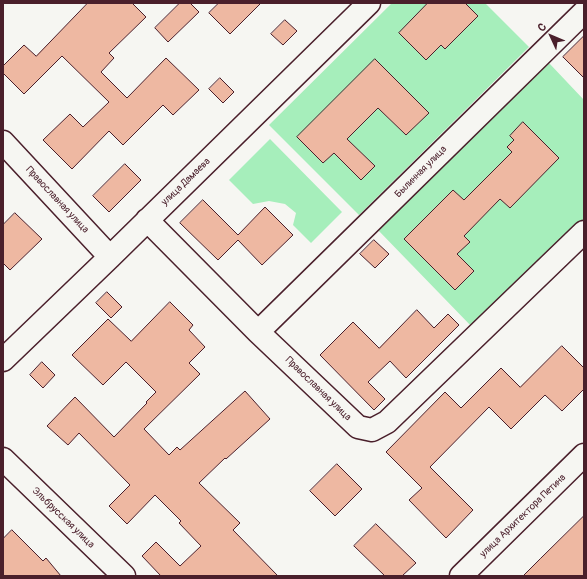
<!DOCTYPE html>
<html>
<head>
<meta charset="utf-8">
<style>
  body { margin:0 }
  #map { position:relative; width:587px; height:579px; overflow:hidden; background:#f6f6f2; font-family:Pangolin,sans-serif }
  canvas { display:block }
  .frame { position:absolute; inset:0; border:4px solid #4a1f2b; pointer-events:none }
  .north { position:absolute; left:531px; top:16px; width:40px; height:40px; -webkit-text-stroke:3px #f6f6f2; paint-order:stroke; rotate:314deg; font-size:11px; font-weight:700; line-height:16px; text-align:center; color:#4a1f2b }
  .north::after { content:''; display:block; margin:auto; width:14px; height:18px; background:#4a1f2b; clip-path:polygon(50% 0,100% 100%,50% 72%,0 100%) }
</style>
</head>
<body>
<div id="map">
<canvas width="587" height="579"></canvas>
<div class="frame"></div>
<div class="north">С</div>
</div>
<script>
const ctx = document.querySelector('canvas').getContext('2d');
ctx.lineJoin = 'round';
function fillPath(path, color) { ctx.fillStyle = color; ctx.fill(path, 'evenodd'); }
function strokePath(path, color, width, dash) { ctx.strokeStyle = color; ctx.lineWidth = width; ctx.lineCap = dash ? 'butt' : 'round'; ctx.setLineDash(dash || []); ctx.stroke(path); }
function write(font, color, halo, rows, align = 'center') {
  ctx.font = font + ' Pangolin,sans-serif'; ctx.lineWidth = 3; ctx.setLineDash([]); ctx.textBaseline = 'middle'; ctx.strokeStyle = halo; ctx.fillStyle = color; for (const [text, x, y, turn = 0] of rows) {
    ctx.save(); ctx.translate(x, y); ctx.rotate((+turn || 0) * Math.PI / 180); ctx.textAlign = isNaN(turn) ? turn : align; if (halo) ctx.strokeText(text, 0, 0); ctx.fillText(text, 0, 0); ctx.restore();
  }
}
const green = new Path2D(`
  M392,3H485L529,47L359,215L269,125Z
  M549,63L584,100V222L473,328L377,229Z
  M270,139L342,212L311,243L293,225L296,213L285,204L269,201L253,204L229,180Z`);
const building = new Path2D(`
  M88,3H132L146,17L109,53L114,58L101,72L127,98L166,58L199,90L173,115L163,105L123,145L109,131L72,169L43,140L70,114L83,127L109,102L62,56L24,94L3,73V66L24,45L36,56Z
  M180,3H190L199,12L168,42L155,28Z
  M219,3H261L230,34L209,13Z
  M428,3H465L478,16L445,49L441,45L426,60L399,33Z
  M285,20L297,31L283,45L271,34Z
  M584,36V78L563,57Z
  M375,59L429,113L406,135L378,108L347,139L375,166L361,180L334,153L323,163L297,137Z
  M220,78L234,92L223,103L209,89Z
  M523,122L559,158L510,208L500,199L464,236L470,242L457,254L474,271L455,290L404,239L453,190L464,200L512,152L507,147L514,140L510,136Z
  M125,164L141,180L109,212L93,196Z
  M203,200L238,235L265,207L293,235L262,265L238,240L218,260L180,223Z
  M15,213L42,239L10,270L3,263V225Z
  M374,240L389,254L375,268L360,254Z
  M107,292L122,307L111,318L96,303Z
  M170,302L193,325L189,330L205,347L189,363L200,374L144,429L169,455L177,447L180,450L245,391L270,419L226,459L225,458L199,483L240,523L233,530L278,576H161L142,556L156,542L180,566L201,546L179,523L181,521L155,495L127,524L109,506L130,485L79,433L68,445L47,426L75,397L114,437L147,403L146,402L156,392L126,362L103,385L72,355L108,319L131,341Z
  M417,310L434,328L448,314L459,325L406,378L390,361L368,382L385,399L374,410L320,355L353,322L379,348Z
  M562,346L584,368V389L562,411L545,395L511,429L489,407L430,467L473,510L446,538L409,500L422,488L386,452L445,392L461,408L501,368L520,387Z
  M42,362L55,375L43,388L30,375Z
  M337,464L362,489L335,516L310,491Z
  M584,516V576H523L540,559Z
  M376,524L416,563L402,576H385L354,546Z
  M12,530L43,561L46,558L61,576H3V539Z`);
const minor = new Path2D(`
  M3,142L110,257
  M147,220L258,332L358,427L372,430L387,422L584,232
  M258,332L584,12
  M3,360L110,257L369,3
  M3,459L124,576
  M461,576L584,455`);
const streetNames = [
  ["Былинная улица",421,172,-45],
  ["улица Дамаева",186,182,-44],
  ["Православная улица",57,200,47],
  ["Православная улица",318,389,44],
  ["улица Архитектора Петина",523,516,-44],
  ["Эльбрусская улица",63,518,44]
];
fillPath(green, '#a6eebb');
fillPath(building, '#eeb8a2');
strokePath(building, '#4a1f2b', 1);
strokePath(minor, '#4a1f2b', 25);
strokePath(minor, '#f6f6f2', 22);
write('10px', '#4a1f2b', '#f6f6f2', streetNames);
</script>
</body>
</html>
